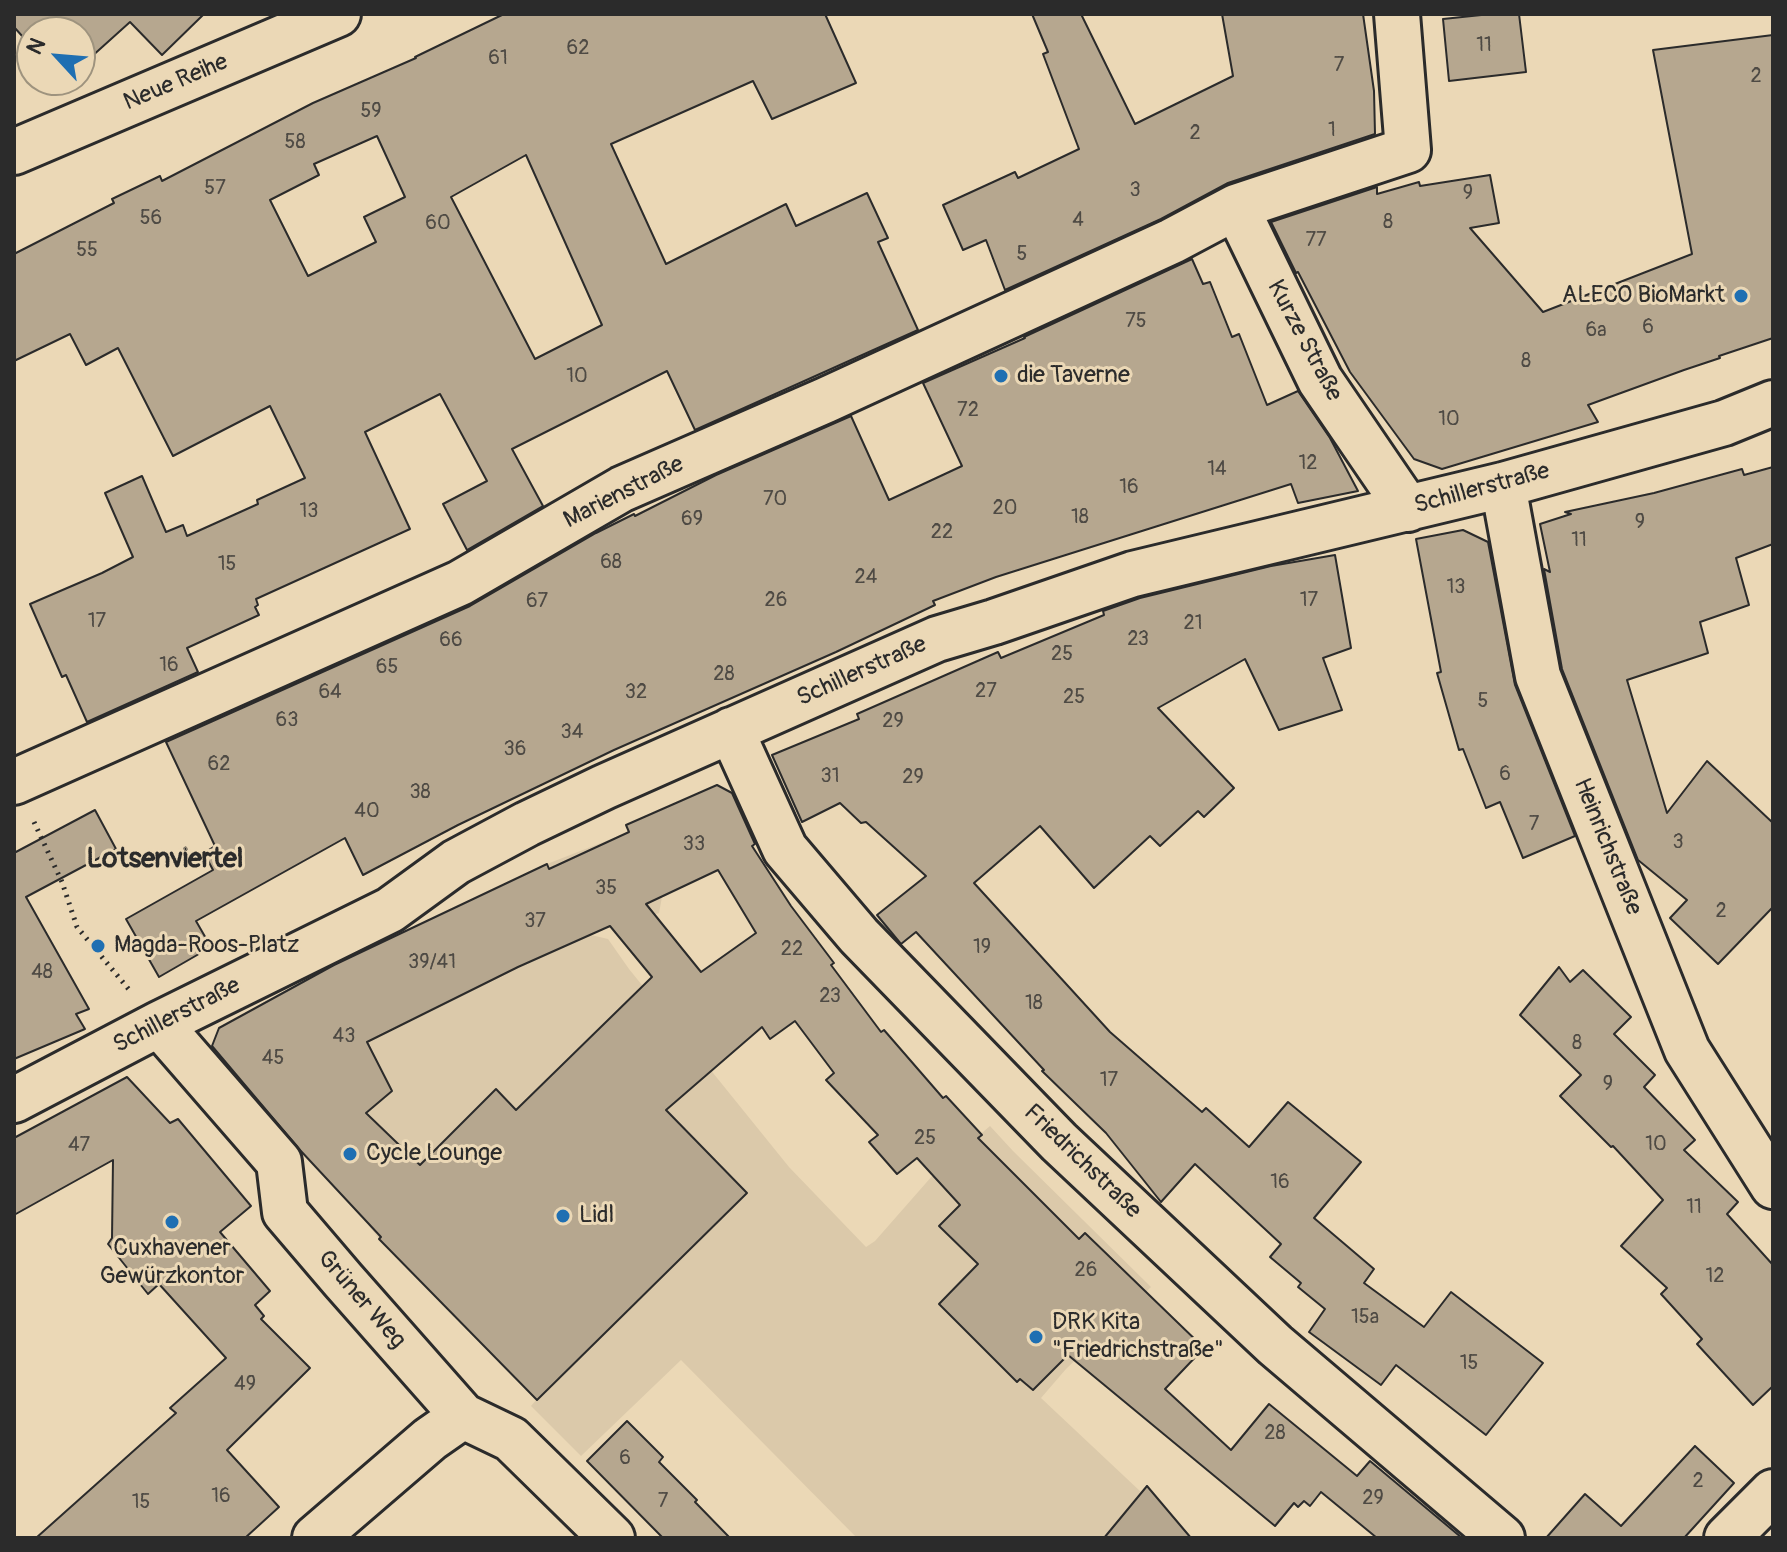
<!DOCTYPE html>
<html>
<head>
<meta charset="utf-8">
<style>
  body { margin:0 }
  #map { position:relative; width:1787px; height:1552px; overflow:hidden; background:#ebd8b6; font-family:Pangolin,sans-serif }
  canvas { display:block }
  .frame { position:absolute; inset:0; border:16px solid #2b2b2b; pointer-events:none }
  .north { position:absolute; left:16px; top:16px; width:80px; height:80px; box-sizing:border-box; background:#ebd8b6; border:2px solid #9e937e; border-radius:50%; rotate:296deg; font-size:22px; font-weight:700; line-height:32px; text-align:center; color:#2b2b2b }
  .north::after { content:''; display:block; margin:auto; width:28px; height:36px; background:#1f6fb2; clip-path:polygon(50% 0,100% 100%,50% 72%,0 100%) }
</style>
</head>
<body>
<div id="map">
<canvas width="1787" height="1552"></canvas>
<div class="frame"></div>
<div class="north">N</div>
</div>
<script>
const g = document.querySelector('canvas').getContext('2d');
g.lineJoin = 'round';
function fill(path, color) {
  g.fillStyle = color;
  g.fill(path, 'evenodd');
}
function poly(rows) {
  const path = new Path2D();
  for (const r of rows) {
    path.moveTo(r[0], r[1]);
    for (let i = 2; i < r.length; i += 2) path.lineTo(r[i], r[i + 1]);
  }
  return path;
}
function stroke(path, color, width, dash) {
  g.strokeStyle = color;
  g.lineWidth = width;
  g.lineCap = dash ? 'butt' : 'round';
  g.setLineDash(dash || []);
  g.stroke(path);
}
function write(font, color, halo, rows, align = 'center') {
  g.font = font + ' Pangolin,sans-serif';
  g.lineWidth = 6;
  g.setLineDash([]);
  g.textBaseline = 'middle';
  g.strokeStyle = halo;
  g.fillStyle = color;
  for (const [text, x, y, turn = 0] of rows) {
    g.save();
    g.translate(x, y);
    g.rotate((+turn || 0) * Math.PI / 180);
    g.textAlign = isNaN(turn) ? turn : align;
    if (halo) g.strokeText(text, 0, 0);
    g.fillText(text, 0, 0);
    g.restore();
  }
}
const built = poly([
  [728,791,759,857,717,872,712,863,687,874,692,882,662,897,659,913,643,919,635,915,591,935,608,939,629,969,789,1167,866,1247,875,1241,933,1175,990,1126,1013,1151,1151,1287,1066,1369,1041,1398,1141,1492,1104,1538,857,1538,681,1360,581,1456,531,1406,537,1399,379,1239,360,1214,280,1128,211,1047,219,1028,346,960,547,864,629,832]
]);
const building = poly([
  [14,14,204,14,162,55,130,22,80,67,80,32,32,32,32,47,14,27,14,14],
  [504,14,825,14,856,83,772,119,753,81,611,144,666,264,786,204,796,226,867,193,888,238,878,242,918,330,695,430,667,371,512,449,543,506,467,550,443,504,487,481,440,394,365,432,410,529,256,599,258,605,255,607,259,615,187,648,198,672,87,722,66,675,62,677,30,604,102,573,133,557,105,493,142,476,166,532,183,525,187,536,258,504,257,500,305,478,270,406,173,456,118,348,86,365,70,334,14,361,14,254,114,203,112,199,160,176,162,181,313,103,416,58,415,57,504,14],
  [377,136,405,197,364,217,376,242,308,276,270,200,319,175,314,164,377,136],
  [526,155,602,325,535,359,451,197,526,155],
  [1032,14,1081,14,1135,124,1233,76,1222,14,1363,14,1374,91,1375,134,1228,183,1161,219,1005,290,986,240,963,250,943,205,1015,172,1018,178,1079,149,1043,54,1048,52,1032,14],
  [1491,14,1519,14,1526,72,1449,81,1443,19,1491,14],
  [1773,35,1773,338,1719,356,1720,358,1684,370,1588,405,1598,422,1442,469,1414,459,1350,372,1298,272,1296,273,1271,222,1377,187,1377,194,1419,182,1420,186,1490,175,1499,223,1470,228,1543,312,1692,254,1653,50,1773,35],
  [1192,259,1203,284,1210,282,1232,337,1239,334,1267,405,1298,391,1330,438,1358,491,1298,503,1291,484,996,577,933,601,935,605,836,652,614,750,458,825,363,875,345,838,196,921,211,947,159,977,126,919,213,870,204,853,215,846,166,742,470,606,596,533,634,514,635,516,716,475,851,416,889,500,962,466,923,383,1025,338,1024,337,1192,259],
  [1773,467,1773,544,1736,558,1749,605,1700,622,1708,653,1627,680,1667,813,1707,761,1773,823,1773,907,1718,964,1670,918,1687,900,1638,860,1562,669,1544,569,1550,572,1540,524,1571,514,1565,512,1654,493,1742,469,1744,475,1773,467],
  [1463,530,1488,542,1515,685,1575,836,1523,858,1500,802,1486,808,1463,749,1459,750,1437,673,1441,672,1416,539,1463,530],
  [1335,555,1351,648,1323,658,1342,710,1279,730,1245,659,1158,708,1234,788,1204,817,1198,811,1160,846,1150,836,1094,888,1040,826,974,883,1110,1032,1202,1112,1206,1108,1249,1147,1288,1102,1361,1162,1314,1218,1374,1269,1364,1283,1424,1327,1451,1292,1543,1363,1486,1435,1396,1365,1381,1385,1309,1332,1325,1309,1298,1287,1301,1283,1270,1257,1281,1244,1195,1164,1161,1202,1106,1133,1042,1071,1044,1070,916,932,901,944,877,915,926,876,866,822,861,823,840,803,802,822,772,755,859,719,857,714,998,652,1001,658,1104,615,1103,611,1140,598,1271,566,1335,555],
  [717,785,732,793,755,844,752,846,791,906,834,963,831,965,881,1032,884,1030,943,1098,946,1096,982,1135,978,1138,1079,1239,1085,1233,1204,1348,1165,1389,1231,1450,1269,1404,1357,1476,1370,1461,1462,1538,1377,1538,1321,1492,1310,1506,1304,1501,1298,1507,1294,1503,1275,1526,1068,1355,1033,1390,1020,1379,1017,1382,939,1304,978,1264,939,1226,960,1205,917,1158,897,1174,869,1142,878,1135,826,1080,834,1073,795,1021,770,1039,762,1027,666,1110,747,1193,537,1400,379,1239,381,1237,299,1149,212,1046,219,1028,334,965,547,864,549,869,629,832,626,825,717,785],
  [718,870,756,933,701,972,646,904,718,870],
  [610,926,652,977,516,1110,496,1089,420,1165,366,1113,392,1091,367,1042,518,967,610,926],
  [95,810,116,849,26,897,89,1009,76,1014,85,1029,14,1059,14,853,95,810],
  [1559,967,1570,982,1583,970,1631,1017,1614,1034,1655,1075,1644,1087,1695,1140,1684,1150,1738,1202,1727,1214,1773,1265,1773,1386,1753,1405,1697,1344,1702,1339,1661,1294,1667,1288,1621,1246,1663,1200,1613,1146,1611,1147,1560,1096,1581,1075,1520,1015,1559,967],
  [127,1077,170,1123,178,1119,251,1206,220,1232,270,1291,255,1305,264,1316,261,1319,310,1368,227,1450,279,1507,245,1538,36,1538,176,1413,170,1408,226,1358,159,1284,148,1294,108,1244,112,1238,113,1160,14,1215,14,1138,127,1077],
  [627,1421,663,1457,659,1462,697,1500,695,1502,730,1538,663,1538,587,1461,627,1421],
  [1695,1446,1734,1483,1684,1538,1546,1538,1585,1494,1621,1526,1695,1446],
  [1147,1486,1191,1538,1104,1538,1147,1486]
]);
const path = poly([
  [34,822,62,882,77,927,131,992]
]);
const minor = poly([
  [14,152,338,14],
  [1236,207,1320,380,1408,509],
  [1503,485,1538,676,1687,1050,1773,1186],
  [731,730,785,849,859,936,1059,1142,1275,1345,1502,1538],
  [14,782,460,583,622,489,826,400,1172,241,1236,207,1408,150,1397,14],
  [159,1024,279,1162,285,1212,343,1280,463,1416,511,1439,612,1538],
  [14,1100,159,1024,390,910,456,862,527,824,604,787,937,639,994,622,1133,574,1503,485,1724,423,1773,403],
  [315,1538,430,1439,463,1416],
  [1727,1538,1773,1492]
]);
const markers = [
  [1741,296,8,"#1f6fb2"],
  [1001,376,8,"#1f6fb2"],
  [98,946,8,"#1f6fb2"],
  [350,1154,8,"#1f6fb2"],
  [563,1216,8,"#1f6fb2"],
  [172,1222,8,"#1f6fb2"],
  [1036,1337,8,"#1f6fb2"]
];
const numberNames = [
  ["11",1484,46],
  ["62",578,49],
  ["61",498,59],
  ["7",1339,66],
  ["2",1756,77],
  ["59",371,112],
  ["1",1332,131],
  ["2",1195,134],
  ["58",295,143],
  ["57",215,189],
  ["3",1135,191],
  ["9",1468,194],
  ["56",151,219],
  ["4",1078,221],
  ["8",1388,223],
  ["60",438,224],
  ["77",1316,241],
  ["55",87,251],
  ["5",1022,255],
  ["75",1136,322],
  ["6",1648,328],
  ["6a",1596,331],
  ["8",1526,362],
  ["10",577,377],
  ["72",968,411],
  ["10",1449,420],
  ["12",1308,464],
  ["14",1217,470],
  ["16",1129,488],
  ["70",775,500],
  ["20",1005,509],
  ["13",309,512],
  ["18",1080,518],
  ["69",692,520],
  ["9",1640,523],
  ["22",942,533],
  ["11",1579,541],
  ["68",611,563],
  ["15",227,565],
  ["24",866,578],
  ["13",1456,588],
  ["26",776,601],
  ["17",1309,601],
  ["67",537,602],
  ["17",97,622],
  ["21",1193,624],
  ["23",1138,640],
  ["66",451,641],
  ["25",1062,655],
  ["16",169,666],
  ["65",387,668],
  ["28",724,675],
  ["27",986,692],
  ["64",330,693],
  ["32",636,693],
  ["25",1074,698],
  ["5",1483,702],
  ["63",287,721],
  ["29",893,722],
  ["34",572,733],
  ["36",515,750],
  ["62",219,765],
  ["6",1505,775],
  ["31",830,777],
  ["29",913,778],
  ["38",420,793],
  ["40",367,812],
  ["7",1534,825],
  ["3",1678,843],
  ["33",694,845],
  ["35",606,889],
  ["2",1721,912],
  ["37",535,922],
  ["19",982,948],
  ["22",792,950],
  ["39/41",432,963],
  ["48",42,973],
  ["23",830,997],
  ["18",1034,1004],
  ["43",344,1037],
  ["8",1577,1044],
  ["45",273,1059],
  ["17",1109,1081],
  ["9",1608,1085],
  ["25",925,1139],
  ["10",1656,1145],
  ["47",79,1146],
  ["16",1280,1183],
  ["11",1694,1208],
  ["26",1086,1271],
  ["12",1715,1277],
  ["15a",1365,1318],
  ["15",1469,1364],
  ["49",245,1385],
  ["28",1275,1434],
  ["6",625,1459],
  ["2",1698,1482],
  ["16",221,1497],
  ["29",1373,1499],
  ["7",663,1502],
  ["15",141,1503]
];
const streetNames = [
  ["Neue Reihe",176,83,-23],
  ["Kurze Straße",1304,341,62],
  ["Schillerstraße",1482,489,-15],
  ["Marienstraße",624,493,-27],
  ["Schillerstraße",862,672,-24],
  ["Heinrichstraße",1607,847,68],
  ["Schillerstraße",177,1016,-27],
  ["Friedrichstraße",1082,1162,44],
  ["Grüner Weg",361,1300,49]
];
const poiNames = [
  ["ALECO BioMarkt",1725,296,"right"],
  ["die Taverne",1017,376],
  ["Magda-Roos-Platz",114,946],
  ["Cycle Lounge",366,1154],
  ["Lidl",579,1216],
  ["Cuxhavener",172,1249,"center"],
  ["Gewürzkontor",172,1277,"center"],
  ["DRK Kita",1052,1323],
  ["\"Friedrichstraße\"",1052,1351]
];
const quarterNames = [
  ["Lotsenviertel",165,860]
];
fill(built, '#dbc9aa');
fill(building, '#b6a78f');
stroke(building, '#2b2b2b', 2);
stroke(minor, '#2b2b2b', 50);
stroke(path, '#2b2b2b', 5, [2, 6]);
stroke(minor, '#ebd8b6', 44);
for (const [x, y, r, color] of markers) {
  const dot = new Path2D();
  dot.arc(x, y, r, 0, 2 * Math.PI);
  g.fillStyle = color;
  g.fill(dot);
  stroke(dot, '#ebd8b6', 3);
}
write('20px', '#4e4a44', null, numberNames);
write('24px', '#2b2b2b', '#ebd8b6', streetNames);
write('24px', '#2b2b2b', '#ebd8b6', poiNames, 'left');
write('bold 28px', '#2b2b2b', '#ebd8b6', quarterNames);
</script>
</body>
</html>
